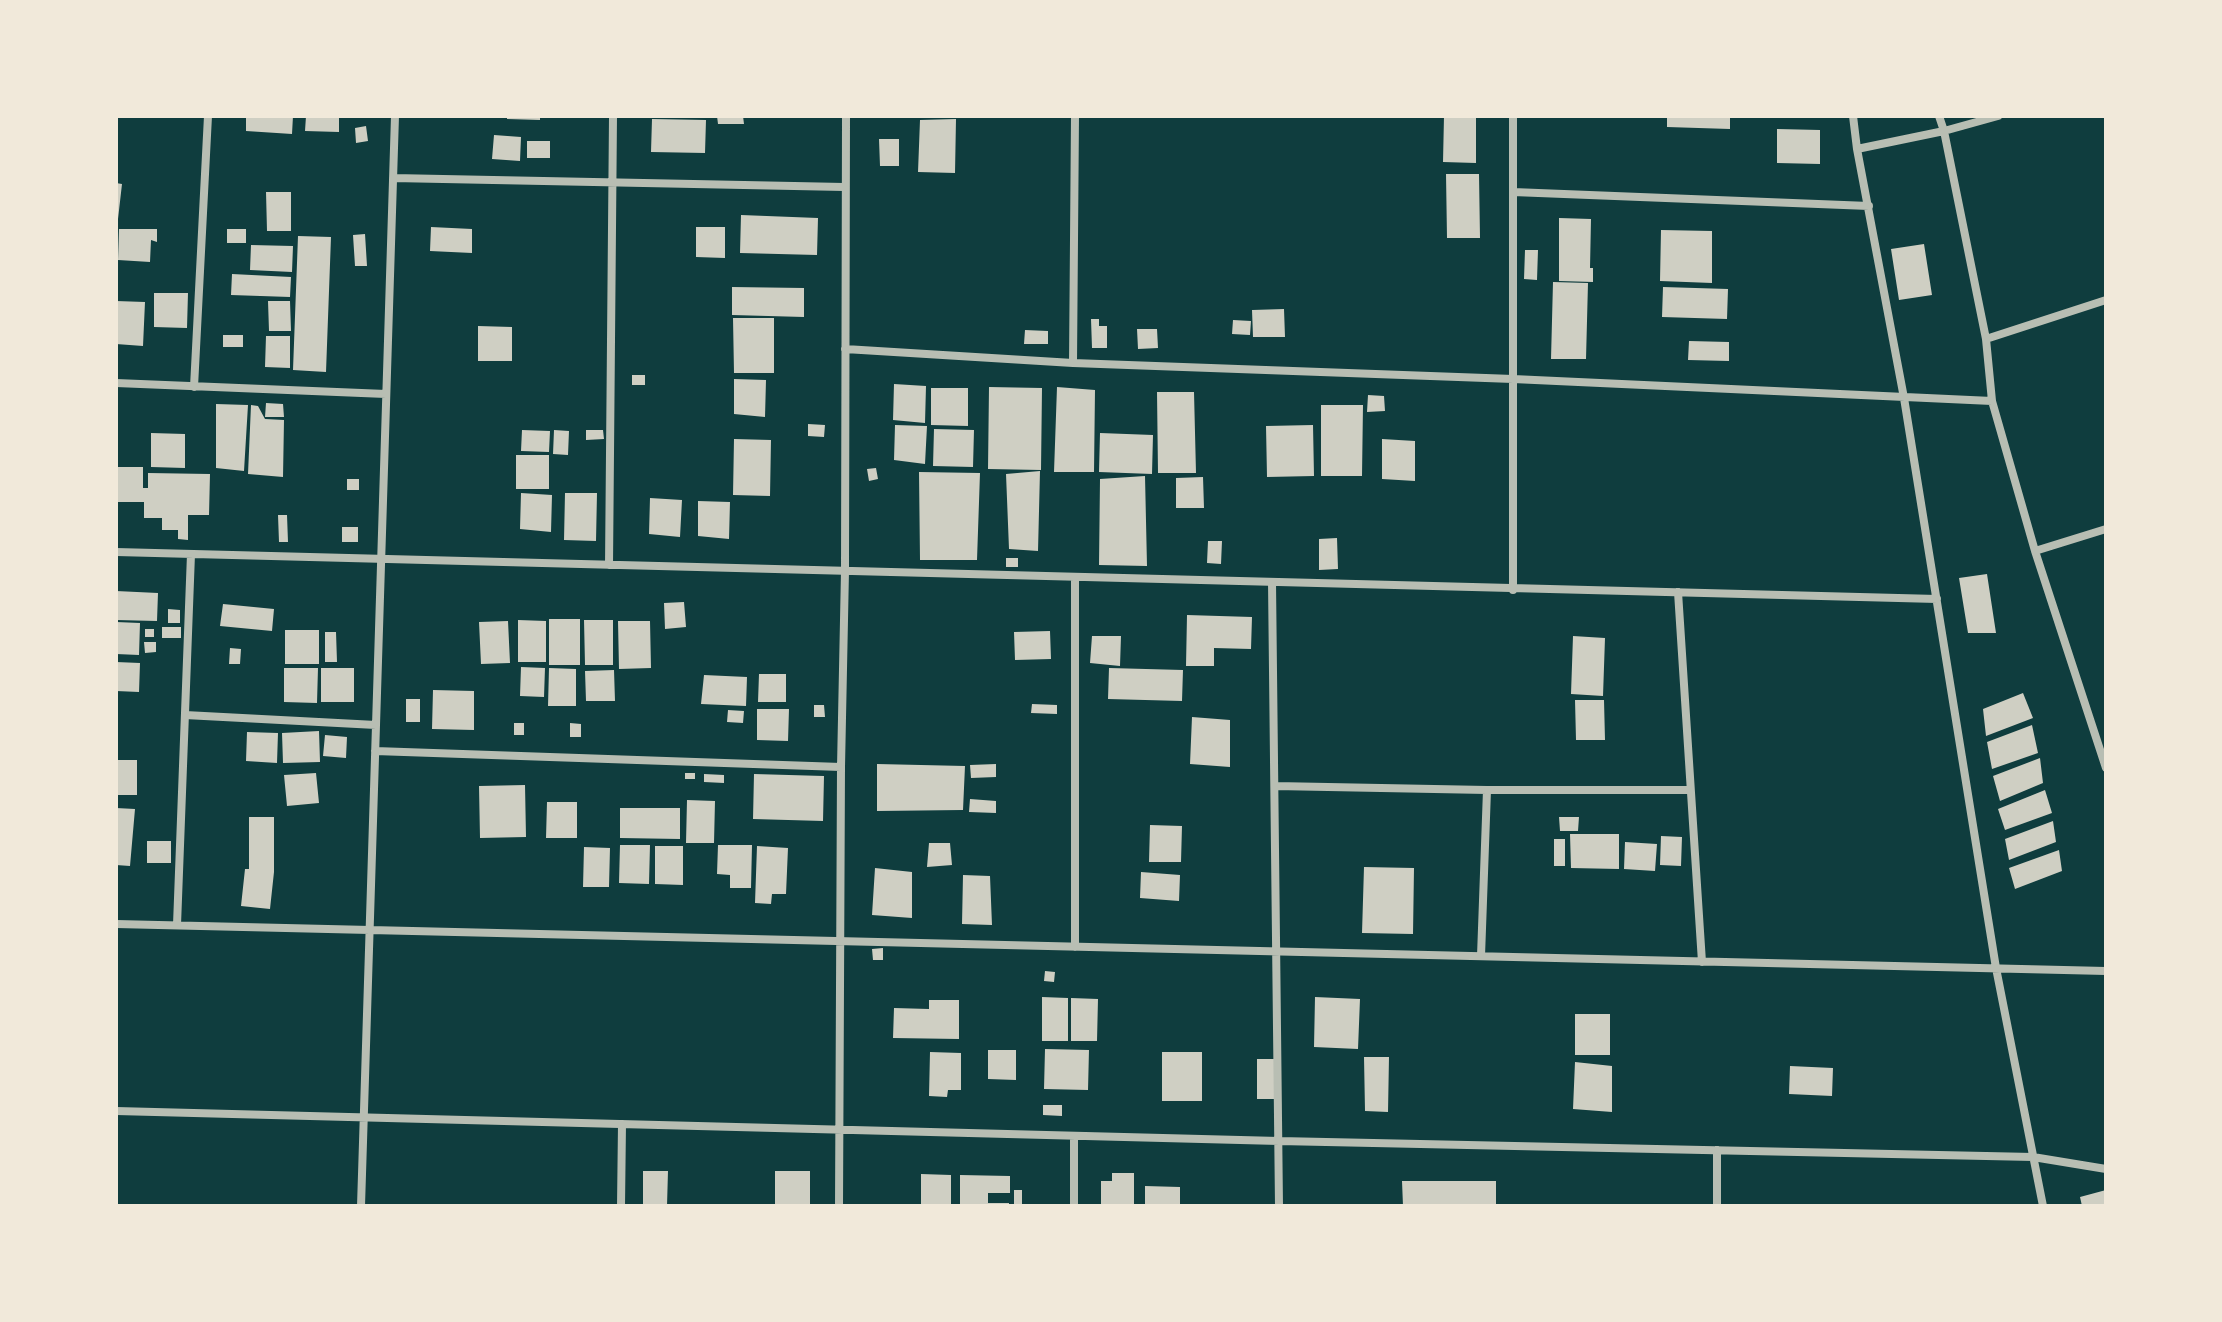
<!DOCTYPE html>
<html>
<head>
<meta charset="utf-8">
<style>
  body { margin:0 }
  #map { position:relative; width:2222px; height:1322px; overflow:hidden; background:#0f3d3e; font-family:"Golos Text",sans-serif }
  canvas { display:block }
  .frame { position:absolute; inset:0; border:118px solid #f1e9da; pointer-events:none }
</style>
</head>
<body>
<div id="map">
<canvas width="2222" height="1322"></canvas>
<div class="frame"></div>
</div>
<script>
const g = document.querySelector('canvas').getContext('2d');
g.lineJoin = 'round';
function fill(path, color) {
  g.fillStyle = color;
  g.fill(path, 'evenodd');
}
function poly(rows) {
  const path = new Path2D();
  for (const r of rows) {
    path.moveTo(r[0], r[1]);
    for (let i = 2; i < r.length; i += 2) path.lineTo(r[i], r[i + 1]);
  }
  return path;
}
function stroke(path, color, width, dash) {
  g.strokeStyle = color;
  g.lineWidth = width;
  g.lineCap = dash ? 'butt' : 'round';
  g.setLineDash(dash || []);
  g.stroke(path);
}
const building = poly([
  [246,116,293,116,292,134,246,131],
  [306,116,339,116,339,132,305,131],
  [507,116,540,116,540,120,507,119],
  [717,116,743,116,744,124,718,124],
  [1444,116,1476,116,1476,163,1443,162],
  [1667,116,1730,116,1730,129,1667,127],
  [652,119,706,120,705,153,651,152],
  [956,119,955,173,918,172,920,120],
  [366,126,368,141,356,143,355,128],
  [1777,129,1820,130,1820,164,1777,163],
  [494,135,521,137,520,161,492,159],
  [879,139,899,139,899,166,880,166],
  [527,141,550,141,550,158,527,158],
  [1446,174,1479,174,1480,238,1447,238],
  [116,183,122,184,118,219,116,219],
  [266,192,291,192,291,231,267,231],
  [741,215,818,218,817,255,740,253],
  [1559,218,1591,219,1590,268,1593,268,1593,282,1559,281],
  [431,227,472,229,472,253,430,251],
  [696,227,725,227,725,258,696,257],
  [119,229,157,229,157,242,151,240,150,262,118,260],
  [227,229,246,229,246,243,227,243],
  [1661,230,1712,231,1712,283,1660,281],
  [365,234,367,266,355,266,353,235],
  [298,236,331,237,326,372,293,370],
  [1924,244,1932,295,1899,300,1891,249],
  [251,245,293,246,292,272,250,270],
  [1525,250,1538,250,1537,280,1524,279],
  [232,274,291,277,290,297,231,295],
  [1553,282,1588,283,1586,359,1551,359],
  [732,287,804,288,804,317,732,315],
  [1663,287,1728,289,1727,319,1662,317],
  [154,293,188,293,187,328,154,327],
  [116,301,145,302,143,346,116,344],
  [268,301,290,301,291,331,269,331],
  [1284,309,1285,337,1253,337,1252,310],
  [733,318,774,318,774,373,734,373],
  [1091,319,1099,319,1099,326,1107,326,1107,348,1092,348],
  [1233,320,1251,321,1250,335,1232,334],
  [478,326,512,327,512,361,478,361],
  [1137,329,1157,329,1158,348,1138,349],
  [1025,330,1048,331,1048,344,1024,344],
  [223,335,243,335,243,347,223,347],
  [266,336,290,336,290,368,265,367],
  [1689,341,1729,342,1729,361,1688,360],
  [632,375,645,375,645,385,632,385],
  [734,379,766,380,765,417,734,414],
  [894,384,926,386,925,423,893,420],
  [989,387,1042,388,1041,470,988,469],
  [1057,387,1095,390,1094,472,1054,472],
  [931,388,968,388,968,426,931,425],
  [1157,392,1194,392,1196,473,1158,473],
  [1368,395,1384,396,1385,411,1367,412],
  [266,403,283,404,284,417,265,417],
  [216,404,248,405,244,471,216,468],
  [251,405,258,406,265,419,284,420,283,477,248,474],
  [1321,405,1363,405,1362,476,1321,476],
  [808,424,825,425,824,437,808,436],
  [895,425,927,426,925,464,894,460],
  [1313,425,1314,476,1267,477,1266,426],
  [934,429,974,430,973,467,933,466],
  [522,430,550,431,549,452,521,451],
  [554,430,569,431,568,455,553,454],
  [586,430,603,430,604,439,586,440],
  [151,433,185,434,185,468,151,467],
  [1100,433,1153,435,1152,474,1099,472],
  [734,439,771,440,770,496,733,495],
  [1382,439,1415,441,1415,481,1382,479],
  [516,455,549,455,549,489,516,489],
  [116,467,143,467,143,488,148,488,148,473,210,474,209,515,188,515,188,540,178,539,178,530,162,530,162,518,144,518,144,502,116,502],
  [876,468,878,479,869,481,867,469],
  [1040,471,1038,551,1009,549,1006,474],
  [919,472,980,473,977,560,920,560],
  [1145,476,1147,566,1099,565,1100,479],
  [1203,477,1204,508,1176,508,1176,478],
  [347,479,359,479,359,490,347,490],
  [521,493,552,495,551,532,520,529],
  [565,493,597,493,596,541,564,540],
  [650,498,682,500,680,537,649,534],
  [698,501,730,502,729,539,698,536],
  [278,515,287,515,288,542,279,542],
  [342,527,358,527,358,542,342,542],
  [1337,538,1338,569,1319,570,1319,539],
  [1208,541,1222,541,1221,564,1207,563],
  [1006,558,1018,558,1018,567,1006,567],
  [1987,574,1996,633,1968,633,1959,578],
  [116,591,158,593,157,621,116,620],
  [684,602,686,627,665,629,664,603],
  [223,604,274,609,272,631,220,626],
  [168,609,180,610,180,623,168,623],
  [1187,615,1252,617,1251,649,1214,648,1214,666,1186,666],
  [549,619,580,619,580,665,549,665],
  [518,620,546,621,546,662,518,662],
  [584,620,613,620,613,665,585,665],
  [508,621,510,663,481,664,479,622],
  [618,621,650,621,651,668,619,669],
  [116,622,140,623,139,655,116,654],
  [162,627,181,627,181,638,162,638],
  [145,629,154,629,154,637,145,637],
  [285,630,319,630,319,664,285,664],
  [1050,631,1051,659,1015,660,1014,632],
  [325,632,336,632,337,662,325,662],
  [1092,636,1121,636,1120,666,1090,663],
  [1573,636,1605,638,1603,696,1571,694],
  [144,642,156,642,156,652,145,653],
  [230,648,241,649,240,664,229,664],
  [116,662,140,663,139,692,116,691],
  [521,667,545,668,544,697,520,696],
  [284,668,318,668,317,703,284,702],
  [321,668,354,668,354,702,321,702],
  [549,668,576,669,576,706,548,706],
  [1109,668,1183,670,1182,701,1108,699],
  [614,670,615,701,586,701,585,671],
  [759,674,786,674,786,702,758,702],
  [704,675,747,677,746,706,701,704],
  [433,690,474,691,474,730,432,729],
  [2023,693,2033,718,1986,736,1983,709],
  [406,699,420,699,420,722,406,722],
  [1575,700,1604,700,1605,740,1576,740],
  [1032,704,1057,705,1057,714,1031,713],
  [814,705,824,705,825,717,814,717],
  [757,709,789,709,788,741,757,740],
  [728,710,744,711,743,723,727,722],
  [1192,717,1230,720,1230,767,1190,764],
  [514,723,524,723,524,735,514,735],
  [570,723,581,724,581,737,570,737],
  [2032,725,2038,753,1992,769,1987,742],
  [319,731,320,762,283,763,282,733],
  [247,732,278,733,277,763,246,761],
  [325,735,347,737,346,758,323,756],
  [2040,758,2043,783,2000,801,1993,776],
  [116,760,137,760,137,795,116,795],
  [877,764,965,766,963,810,877,811],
  [996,764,996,777,971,778,970,765],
  [316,773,319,803,287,806,284,775],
  [685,773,695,773,695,779,685,779],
  [704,774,724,775,724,783,704,782],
  [754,774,824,776,823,821,753,819],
  [525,785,526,837,480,838,479,786],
  [2045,790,2052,813,2005,830,1998,809],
  [970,799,996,801,996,813,969,812],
  [687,800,715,801,714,843,686,843],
  [547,802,577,802,577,838,546,838],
  [116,808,135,809,130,866,116,865],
  [620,808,680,808,680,839,620,838],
  [249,817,274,817,274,872,270,909,241,906,245,869,249,869],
  [1559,817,1579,817,1578,831,1560,831],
  [2053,821,2056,842,2009,860,2005,839],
  [1150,825,1182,826,1181,862,1149,862],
  [1570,834,1619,834,1619,869,1571,868],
  [1661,836,1682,837,1681,866,1660,865],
  [1554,839,1565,839,1565,866,1554,866],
  [147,841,171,841,171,863,147,863],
  [1625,842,1657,844,1655,871,1624,869],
  [929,843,950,843,952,865,927,867],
  [620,845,650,845,649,884,619,883],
  [718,845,752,845,751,888,730,888,730,875,717,874],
  [655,846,683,846,683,885,655,884],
  [757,846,788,848,786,894,772,894,771,904,755,903],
  [584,847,610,848,609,887,583,887],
  [2059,850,2062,871,2015,889,2009,868],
  [1364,867,1414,868,1413,934,1362,933],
  [875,868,912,872,912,918,872,915],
  [1141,872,1180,875,1179,901,1140,898],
  [963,875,990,876,992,925,962,924],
  [883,948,883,960,873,960,872,949],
  [1045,971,1055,972,1054,982,1044,981],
  [1042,997,1068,998,1068,1041,1042,1041],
  [1315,997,1360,999,1358,1049,1314,1047],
  [1071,998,1098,999,1097,1041,1071,1041],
  [929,1000,959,1000,959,1039,893,1038,894,1008,929,1009],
  [1575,1014,1610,1014,1610,1055,1575,1055],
  [1045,1049,1089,1050,1088,1090,1044,1089],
  [988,1050,1016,1050,1016,1080,988,1079],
  [930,1052,961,1053,961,1090,948,1090,947,1097,929,1096],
  [1162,1052,1202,1052,1202,1101,1162,1101],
  [1364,1057,1389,1057,1388,1112,1365,1111],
  [1257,1059,1275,1059,1274,1099,1257,1099],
  [1575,1062,1612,1066,1612,1112,1573,1109],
  [1790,1066,1833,1068,1832,1096,1789,1094],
  [1043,1105,1062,1105,1062,1116,1043,1115],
  [643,1171,668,1171,667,1206,643,1206],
  [775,1171,810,1171,810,1206,775,1206],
  [1112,1173,1134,1173,1134,1206,1101,1206,1101,1181,1112,1181],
  [921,1174,951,1175,951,1206,921,1206],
  [960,1175,1010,1176,1010,1193,988,1193,988,1203,1009,1203,1009,1206,960,1206],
  [1402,1181,1496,1181,1496,1206,1403,1206],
  [1145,1186,1180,1187,1180,1206,1145,1206],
  [1014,1190,1022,1190,1022,1206,1014,1206],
  [2106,1190,2106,1206,2082,1206,2080,1197]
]);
const minor = poly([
  [1853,116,1857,149,1904,398,1996,968,2043,1206],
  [1939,116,1944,131,1986,339,1992,401,2035,551,2106,768],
  [1857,149,1944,131,1998,116],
  [393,178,844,187],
  [1513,192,1869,206],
  [1986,339,2106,300],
  [845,349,1073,363,1513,379,1992,401],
  [1073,363,1075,116],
  [116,383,386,394],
  [194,387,208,116],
  [2035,551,2106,529],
  [116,552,1937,599],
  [609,565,613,116],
  [1272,582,1279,1206],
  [1513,590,1513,116],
  [1678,592,1702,962],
  [185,715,376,725],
  [375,751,841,767,845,571,846,116],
  [1275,786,1487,790,1690,790],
  [116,924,2106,971],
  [177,925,191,554],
  [1075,947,1075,577],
  [1481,956,1487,790],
  [116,1111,1279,1141,2033,1157,2106,1169],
  [1074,1136,1074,1206],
  [361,1206,395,116],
  [621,1206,622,1124],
  [839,1206,841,767],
  [1717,1206,1717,1150]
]);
fill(building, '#cfcfc3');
stroke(minor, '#b8beb3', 8);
</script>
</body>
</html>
